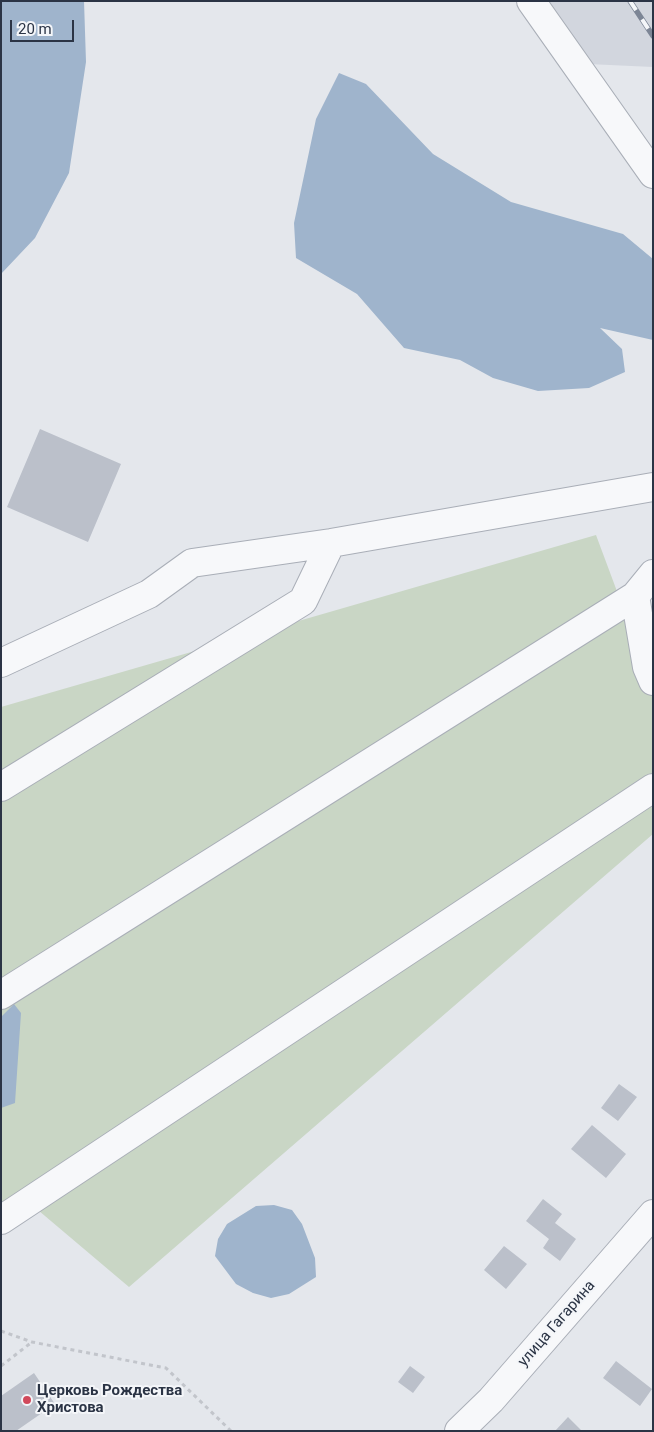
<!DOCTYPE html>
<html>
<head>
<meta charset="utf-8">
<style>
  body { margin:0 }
  #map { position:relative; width:654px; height:1432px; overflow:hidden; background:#e4e7ec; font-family:Roboto,sans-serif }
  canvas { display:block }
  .frame { position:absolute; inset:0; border:2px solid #2b3445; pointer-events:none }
  .scale { position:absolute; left:10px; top:20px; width:64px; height:22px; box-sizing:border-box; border:2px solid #2b3445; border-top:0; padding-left:6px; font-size:15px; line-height:18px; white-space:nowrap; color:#2b3445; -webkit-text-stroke:4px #f4f6f9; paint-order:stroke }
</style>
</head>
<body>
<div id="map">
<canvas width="654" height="1432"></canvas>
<div class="frame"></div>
<div class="scale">20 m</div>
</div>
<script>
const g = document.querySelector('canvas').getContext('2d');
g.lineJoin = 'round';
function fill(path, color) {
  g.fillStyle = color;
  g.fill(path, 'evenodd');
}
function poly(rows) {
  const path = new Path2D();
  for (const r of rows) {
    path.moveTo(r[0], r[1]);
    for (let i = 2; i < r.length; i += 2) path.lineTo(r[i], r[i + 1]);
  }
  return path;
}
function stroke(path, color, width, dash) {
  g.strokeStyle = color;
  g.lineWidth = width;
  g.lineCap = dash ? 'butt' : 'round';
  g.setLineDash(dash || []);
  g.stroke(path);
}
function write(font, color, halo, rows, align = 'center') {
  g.font = font + ' Roboto,sans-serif';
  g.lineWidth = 4;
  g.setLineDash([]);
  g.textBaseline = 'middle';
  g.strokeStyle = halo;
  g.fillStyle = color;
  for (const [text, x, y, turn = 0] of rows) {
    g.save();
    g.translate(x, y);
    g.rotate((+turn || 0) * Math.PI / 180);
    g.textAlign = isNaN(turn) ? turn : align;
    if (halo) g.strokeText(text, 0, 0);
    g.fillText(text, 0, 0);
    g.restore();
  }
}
const built = poly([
  [544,1,653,1,653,67,588,64]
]);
const green = poly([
  [596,535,653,688,653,834,129,1287,32,1205,1,1223,1,707]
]);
const water = poly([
  [1,1,84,1,86,62,69,173,35,238,1,274],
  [339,73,366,84,433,154,511,202,623,234,653,259,653,340,600,328,622,349,625,372,589,388,538,391,493,378,460,360,404,348,357,294,296,258,294,223,316,119],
  [14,1004,21,1013,15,1103,1,1108,1,1017],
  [274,1205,292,1210,302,1224,315,1258,316,1277,289,1294,271,1298,253,1293,236,1284,215,1256,218,1239,227,1224,256,1206]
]);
const building = poly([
  [40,429,121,464,88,542,7,507],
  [619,1084,637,1097,618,1121,601,1108],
  [592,1125,626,1154,606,1178,571,1149],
  [543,1199,562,1214,555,1223,576,1239,560,1261,543,1248,549,1239,526,1221],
  [504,1246,527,1264,506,1289,484,1270],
  [616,1361,652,1389,640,1406,603,1378],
  [410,1366,425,1377,413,1393,398,1382],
  [34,1373,55,1404,16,1431,1,1431,1,1396],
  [568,1417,582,1431,555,1431]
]);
const path = poly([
  [1,1331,32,1342,166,1368,231,1431],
  [1,1366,32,1342]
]);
const minor = poly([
  [531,1,653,174],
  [635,596,647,667,653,681],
  [1,663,149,594,192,563,331,543,653,487],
  [1,787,303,601,331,543],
  [1,995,635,596,653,574],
  [1,1220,653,788],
  [459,1431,491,1400,653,1214]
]);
const rail = poly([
  [630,1,653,36]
]);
const markers = [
  [27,1400,5,"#d1495b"]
];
const streetNames = [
  ["улица Гагарина",557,1324,-49]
];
const poiNames = [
  ["Церковь Рождества",37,1391],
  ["Христова",37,1408]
];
fill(built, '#d2d6de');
fill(green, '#c9d6c5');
fill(water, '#9fb4cc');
fill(building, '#bbc0ca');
stroke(minor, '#a9aeb7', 30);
stroke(path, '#c2c5cb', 3, [4, 4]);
stroke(minor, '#f7f8fa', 28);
stroke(rail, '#7d8696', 5.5);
stroke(rail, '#f4f6f9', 4, [11]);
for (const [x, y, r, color] of markers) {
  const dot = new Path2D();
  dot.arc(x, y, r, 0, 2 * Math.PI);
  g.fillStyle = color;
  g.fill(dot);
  stroke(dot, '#f4f6f9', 2);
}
write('15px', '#2b3445', '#f4f6f9', streetNames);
write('bold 15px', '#2b3445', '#f4f6f9', poiNames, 'left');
</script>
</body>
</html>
